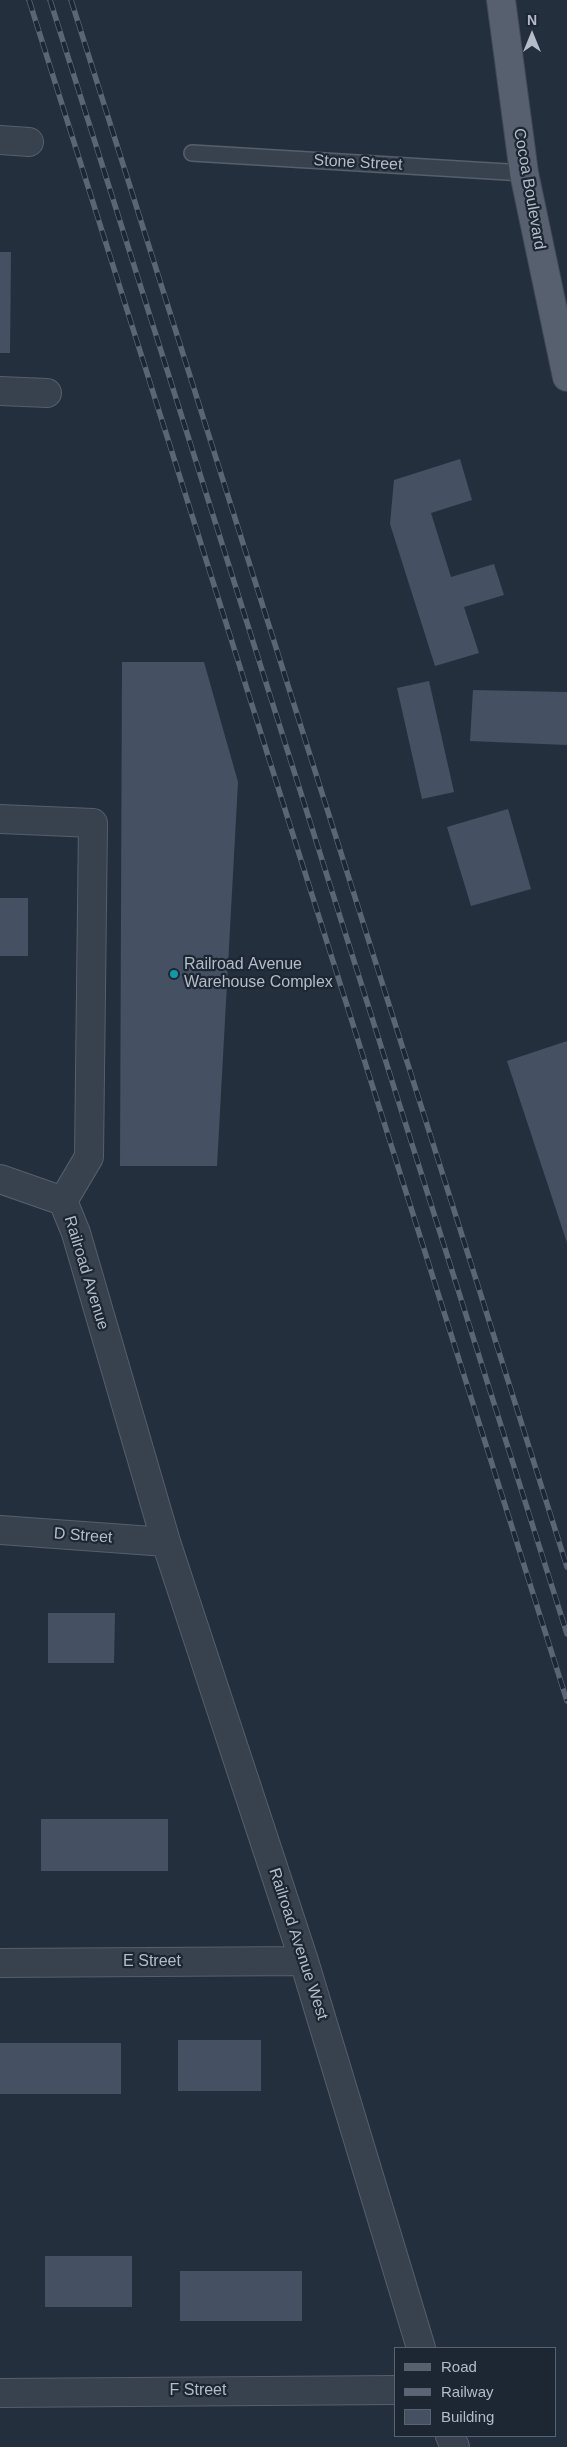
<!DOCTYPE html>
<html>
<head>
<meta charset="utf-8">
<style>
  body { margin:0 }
  #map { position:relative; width:567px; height:2447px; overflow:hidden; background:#242f3e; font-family:Arial,sans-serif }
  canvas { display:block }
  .legend { position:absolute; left:394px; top:2347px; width:162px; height:90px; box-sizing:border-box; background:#1d2633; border:1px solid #59626f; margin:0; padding:6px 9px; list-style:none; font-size:15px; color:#b4bcc9 }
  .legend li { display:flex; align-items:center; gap:10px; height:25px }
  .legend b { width:25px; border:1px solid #59626f }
  .north { position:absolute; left:507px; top:10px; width:50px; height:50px; -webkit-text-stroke:4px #1d2633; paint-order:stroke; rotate:0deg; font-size:14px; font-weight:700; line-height:20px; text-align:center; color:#b4bcc9 }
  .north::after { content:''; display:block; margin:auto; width:18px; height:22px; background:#b4bcc9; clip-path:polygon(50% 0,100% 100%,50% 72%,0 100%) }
</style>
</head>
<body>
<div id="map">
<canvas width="567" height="2447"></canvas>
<ul class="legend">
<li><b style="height:6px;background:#56606e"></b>Road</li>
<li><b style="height:6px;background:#5a6575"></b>Railway</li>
<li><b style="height:14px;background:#455162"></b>Building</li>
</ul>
<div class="north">N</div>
</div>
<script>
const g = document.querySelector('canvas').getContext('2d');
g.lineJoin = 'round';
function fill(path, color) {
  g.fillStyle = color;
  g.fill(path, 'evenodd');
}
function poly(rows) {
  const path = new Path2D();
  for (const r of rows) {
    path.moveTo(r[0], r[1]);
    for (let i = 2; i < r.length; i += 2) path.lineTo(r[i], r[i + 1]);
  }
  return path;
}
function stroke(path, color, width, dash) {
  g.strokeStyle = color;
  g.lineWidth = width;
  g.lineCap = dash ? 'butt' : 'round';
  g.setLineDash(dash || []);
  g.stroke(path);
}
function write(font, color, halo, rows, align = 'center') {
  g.font = font + ' Arial,sans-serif';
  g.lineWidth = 4.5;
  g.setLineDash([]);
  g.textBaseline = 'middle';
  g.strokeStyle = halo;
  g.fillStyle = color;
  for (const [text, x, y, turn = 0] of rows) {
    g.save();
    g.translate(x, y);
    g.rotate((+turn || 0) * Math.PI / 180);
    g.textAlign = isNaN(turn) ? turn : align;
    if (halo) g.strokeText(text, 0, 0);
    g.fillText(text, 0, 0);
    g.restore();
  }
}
const building = poly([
  [0,252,11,252,10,353,0,353],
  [460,459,472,500,431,513,451,577,494,564,504,595,464,607,479,653,435,666,390,524,394,480],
  [122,662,204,662,238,782,217,1166,120,1166],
  [429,681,454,792,422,799,397,688],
  [473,690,567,692,567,745,470,741],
  [508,809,531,889,471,906,447,827],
  [0,898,28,898,28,956,0,956],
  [567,1041,567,1243,507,1061],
  [48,1613,115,1613,114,1663,48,1663],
  [41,1819,168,1819,168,1871,41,1871],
  [178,2040,261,2040,261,2091,178,2091],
  [0,2043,121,2043,121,2094,0,2094],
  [45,2256,132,2256,132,2307,45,2307],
  [180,2271,302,2271,302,2321,180,2321]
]);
const lane = poly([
  [192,153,524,173]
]);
const street = poly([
  [0,140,29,142],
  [0,391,47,393],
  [0,819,93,823,89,1157,63,1201,76,1233,166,1542,304,1961,421,2348],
  [0,1179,63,1201],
  [0,1530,166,1542],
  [0,1963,304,1961],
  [0,2393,396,2390],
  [450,2436,455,2447]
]);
const primary = poly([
  [501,0,524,173,567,377]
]);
const rail = poly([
  [29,0,567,1701],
  [50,0,567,1634],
  [71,0,567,1567]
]);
const markers = [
  [174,974,5,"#0f9aa8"]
];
const streetNames = [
  ["Stone Street",358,163,3],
  ["Cocoa Boulevard",529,189,80],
  ["Railroad Avenue",86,1273,73],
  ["D Street",83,1536,4],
  ["Railroad Avenue West",298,1944,72],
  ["E Street",152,1962],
  ["F Street",198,2391]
];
const poiNames = [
  ["Railroad Avenue",184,965],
  ["Warehouse Complex",184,983]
];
fill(building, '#455162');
stroke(lane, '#565f6c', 18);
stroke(street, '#565f6c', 30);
stroke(primary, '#414a57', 30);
stroke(lane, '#38414e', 15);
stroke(street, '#38414e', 28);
stroke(primary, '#56606e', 28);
stroke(rail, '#5a6575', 5.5);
stroke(rail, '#1d2633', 4, [11]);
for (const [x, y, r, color] of markers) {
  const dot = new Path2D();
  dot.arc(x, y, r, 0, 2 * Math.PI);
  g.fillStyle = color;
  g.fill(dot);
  stroke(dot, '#1d2633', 2);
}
write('16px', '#b4bcc9', '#1d2633', streetNames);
write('16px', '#b4bcc9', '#1d2633', poiNames, 'left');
</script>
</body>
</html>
